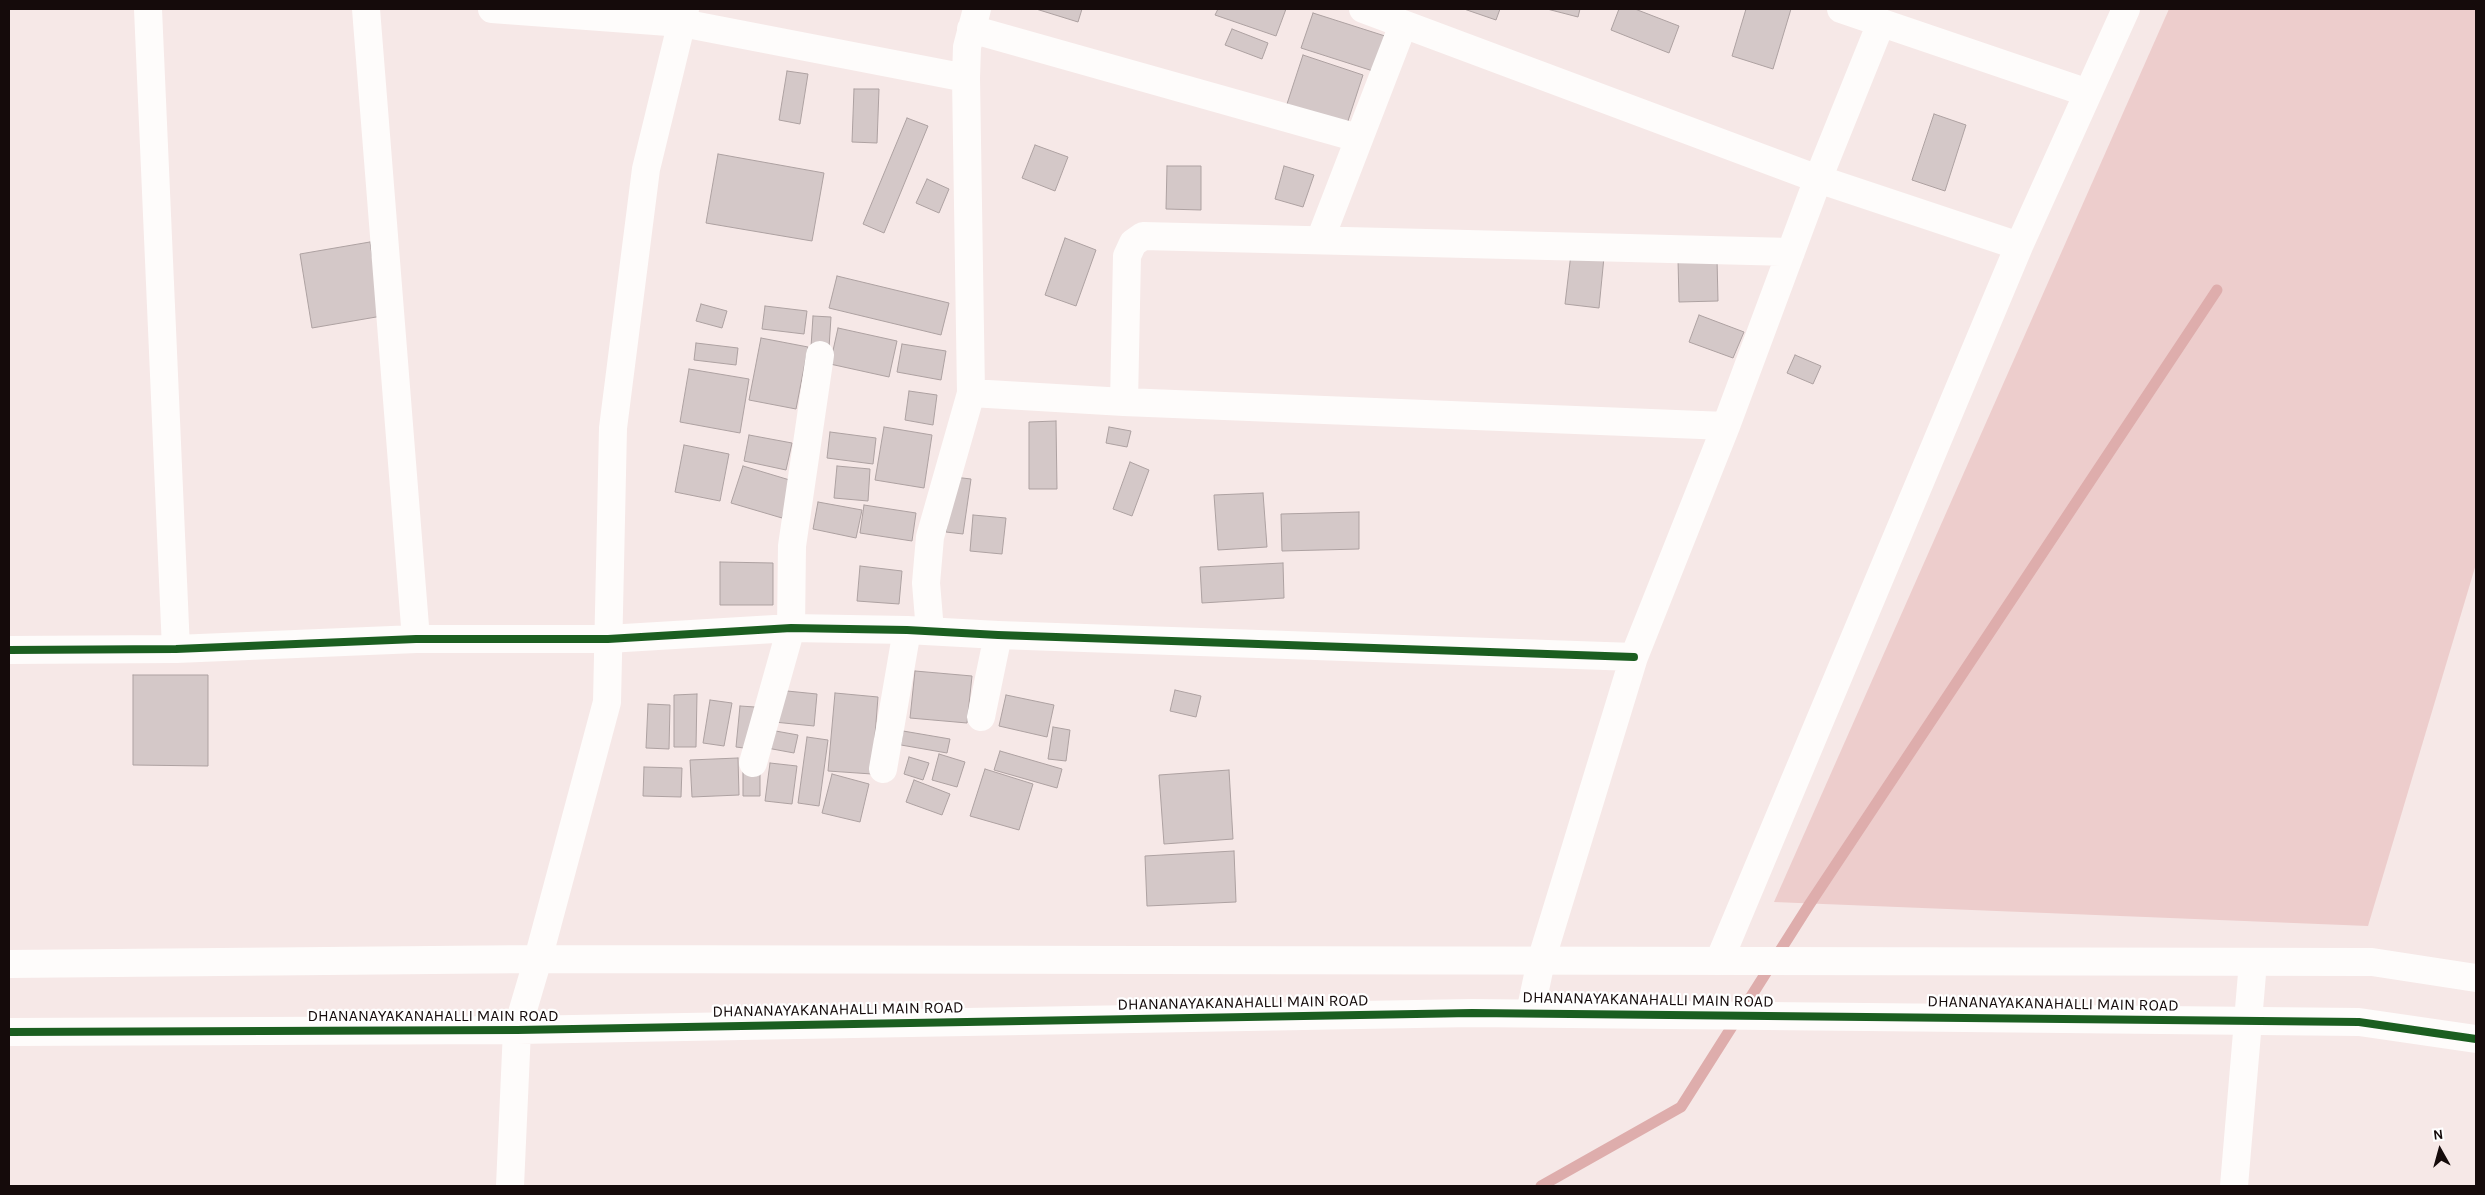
<!DOCTYPE html>
<html>
<head>
<meta charset="utf-8">
<style>
  body { margin:0 }
  #map { position:relative; width:2485px; height:1195px; overflow:hidden; background:#f6e8e7; font-family:Karla,sans-serif }
  canvas { display:block }
  .frame { position:absolute; inset:0; border:10px solid #150b0b; pointer-events:none }
  .north { position:absolute; left:2415px; top:1125px; width:50px; height:50px; -webkit-text-stroke:4px #fff; paint-order:stroke; rotate:353deg; font-size:14px; font-weight:700; line-height:20px; text-align:center; color:#150b0b }
  .north::after { content:''; display:block; margin:auto; width:18px; height:22px; background:#150b0b; clip-path:polygon(50% 0,100% 100%,50% 72%,0 100%) }
</style>
</head>
<body>
<div id="map">
<canvas width="2485" height="1195"></canvas>
<div class="frame"></div>
<div class="north">N</div>
</div>
<script>
const g = document.querySelector('canvas').getContext('2d');
g.lineJoin = 'round';
function fill(path, color) {
  g.fillStyle = color;
  g.fill(path, 'evenodd');
}
function poly(rows) {
  const path = new Path2D();
  for (const r of rows) {
    path.moveTo(r[0], r[1]);
    for (let i = 2; i < r.length; i += 2) path.lineTo(r[i], r[i + 1]);
  }
  return path;
}
function stroke(path, color, width, dash) {
  g.strokeStyle = color;
  g.lineWidth = width;
  g.lineCap = dash ? 'butt' : 'round';
  g.setLineDash(dash || []);
  g.stroke(path);
}
function write(font, color, halo, rows, align = 'center') {
  g.font = font + ' Karla,sans-serif';
  g.lineWidth = 4.5;
  g.setLineDash([]);
  g.textBaseline = 'middle';
  g.strokeStyle = halo;
  g.fillStyle = color;
  for (const [text, x, y, turn = 0] of rows) {
    g.save();
    g.translate(x, y);
    g.rotate((+turn || 0) * Math.PI / 180);
    g.textAlign = isNaN(turn) ? turn : align;
    if (halo) g.strokeText(text, 0, 0);
    g.fillText(text, 0, 0);
    g.restore();
  }
}
const green = poly([
  [2169,9,2476,9,2476,564,2368,926,1774,902]
]);
const stream = poly([
  [1541,1186,1681,1107,1809,905,2217,290]
]);
const building = poly([
  [1036,9,1082,9,1078,22,1036,9],
  [1218,9,1286,9,1276,36,1215,15,1218,9],
  [1464,9,1500,9,1496,20,1464,9],
  [1547,9,1580,9,1578,17,1547,9],
  [1619,9,1635,9,1679,26,1669,53,1611,30,1619,9],
  [1746,9,1791,9,1773,69,1732,56,1746,9],
  [1313,13,1385,36,1373,71,1301,48,1313,13],
  [1232,29,1268,43,1262,59,1225,45,1232,29],
  [1303,55,1363,75,1346,127,1286,107,1303,55],
  [787,71,808,74,800,124,779,120,787,71],
  [854,89,879,89,877,143,852,142,854,89],
  [1934,114,1966,125,1945,191,1912,180,1934,114],
  [907,118,928,126,884,233,863,224,907,118],
  [1035,145,1068,157,1055,191,1022,178,1035,145],
  [718,154,824,173,812,241,706,223,718,154],
  [1167,166,1201,166,1201,210,1166,209,1167,166],
  [1284,166,1314,175,1303,207,1275,199,1284,166],
  [927,179,949,189,939,213,916,203,927,179],
  [1065,238,1096,250,1076,306,1045,295,1065,238],
  [370,242,382,316,312,328,300,254,370,242],
  [1571,254,1604,257,1599,308,1565,304,1571,254],
  [1717,258,1718,301,1679,302,1678,259,1717,258],
  [837,276,949,303,941,335,829,308,837,276],
  [701,304,727,311,722,328,696,321,701,304],
  [765,306,807,311,804,334,762,329,765,306],
  [1699,315,1744,332,1733,358,1689,342,1699,315],
  [813,316,831,317,829,348,811,347,813,316],
  [838,328,897,341,889,377,830,364,838,328],
  [761,338,808,347,796,409,749,400,761,338],
  [696,343,738,348,736,365,694,360,696,343],
  [902,344,946,351,941,380,897,372,902,344],
  [1795,355,1821,366,1813,384,1787,373,1795,355],
  [689,369,749,379,740,433,680,422,689,369],
  [909,391,937,395,933,425,905,420,909,391],
  [1056,421,1057,489,1029,489,1029,422,1056,421],
  [884,427,932,435,924,488,875,480,884,427],
  [1109,427,1131,431,1127,447,1106,443,1109,427],
  [830,432,876,438,873,464,827,458,830,432],
  [749,435,792,443,786,470,744,461,749,435],
  [684,445,729,454,720,501,675,492,684,445],
  [1130,462,1149,470,1132,516,1113,509,1130,462],
  [743,466,793,481,782,518,731,503,743,466],
  [837,466,870,469,868,501,834,498,837,466],
  [954,477,971,479,963,534,946,532,954,477],
  [1263,493,1267,547,1218,550,1214,495,1263,493],
  [818,502,862,510,856,538,813,529,818,502],
  [864,505,916,513,912,541,860,533,864,505],
  [1359,512,1359,549,1282,551,1281,514,1359,512],
  [973,515,1006,518,1002,554,970,551,973,515],
  [720,562,773,563,773,605,720,605,720,562],
  [1283,563,1284,598,1202,603,1200,567,1283,563],
  [860,566,902,571,899,604,857,601,860,566],
  [915,671,972,676,967,723,910,718,915,671],
  [133,675,208,675,208,766,133,765,133,675],
  [777,690,817,694,814,726,774,722,777,690],
  [1175,690,1201,696,1196,717,1170,711,1175,690],
  [835,693,878,697,872,774,828,771,835,693],
  [697,694,696,747,674,747,674,695,697,694],
  [1006,695,1054,705,1047,737,999,726,1006,695],
  [710,700,732,703,724,746,703,743,710,700],
  [648,704,670,705,669,749,646,748,648,704],
  [740,706,755,707,751,749,736,747,740,706],
  [1053,727,1070,730,1066,761,1048,759,1053,727],
  [770,730,798,735,794,753,767,748,770,730],
  [903,731,950,739,947,753,901,745,903,731],
  [807,737,828,740,819,806,798,803,807,737],
  [1000,751,1062,769,1057,788,994,770,1000,751],
  [939,754,965,762,957,787,932,780,939,754],
  [909,757,929,763,923,780,904,774,909,757],
  [738,758,739,795,692,797,690,760,738,758],
  [770,763,797,766,792,804,765,801,770,763],
  [644,767,682,768,681,797,643,796,644,767],
  [760,769,760,796,743,796,743,770,760,769],
  [985,769,1033,784,1019,830,970,816,985,769],
  [1229,770,1233,839,1164,844,1159,775,1229,770],
  [832,774,869,784,860,822,822,813,832,774],
  [914,780,950,794,942,815,906,802,914,780],
  [1234,851,1236,902,1147,906,1145,856,1234,851]
]);
const minor = poly([
  [148,9,176,649],
  [366,9,416,639],
  [492,9,682,23,966,78],
  [1363,9,1818,179,2019,246],
  [1841,9,2088,93],
  [971,29,1358,138],
  [1320,240,1403,25],
  [971,393,1124,402,1726,426],
  [1124,402,1127,256,1133,243,1143,236,1791,252],
  [930,631,926,583,930,537,971,393,966,78,967,47,977,9],
  [9,650,176,649,416,639,608,639,791,628,907,630,998,635,1634,657],
  [981,717,998,635],
  [753,763,791,628,792,546,820,355],
  [883,769,907,630],
  [1719,961,2019,246,2126,9],
  [1530,1013,1541,961,1634,657,1726,426,1818,179,1881,23],
  [2234,1186,2253,962]
]);
const tertiary = poly([
  [9,964,538,959,2372,962,2476,978],
  [9,1032,517,1030,1472,1013,2359,1022,2476,1039],
  [510,1186,517,1030,538,959,607,702,613,428,646,169,685,9]
]);
const cycleway = poly([
  [9,650,176,649,416,639,608,639,791,628,907,630,998,635,1634,657],
  [9,1032,517,1030,1472,1013,2359,1022,2476,1039]
]);
const streetNames = [
  ["DHANANAYAKANAHALLI MAIN ROAD",1648,1000,1],
  ["DHANANAYAKANAHALLI MAIN ROAD",1243,1003,-1],
  ["DHANANAYAKANAHALLI MAIN ROAD",2053,1004,1],
  ["DHANANAYAKANAHALLI MAIN ROAD",838,1010,-1],
  ["DHANANAYAKANAHALLI MAIN ROAD",433,1016]
];
fill(green, '#edcdcc');
stroke(stream, '#deadac', 11);
fill(building, '#d4c8c8');
stroke(building, '#ada1a1', 1);
stroke(minor, '#fefcfb', 28);
stroke(tertiary, '#fefcfb', 28);
stroke(cycleway, '#1b5e20', 8);
write('16px', '#150b0b', '#fff', streetNames);
</script>
</body>
</html>
